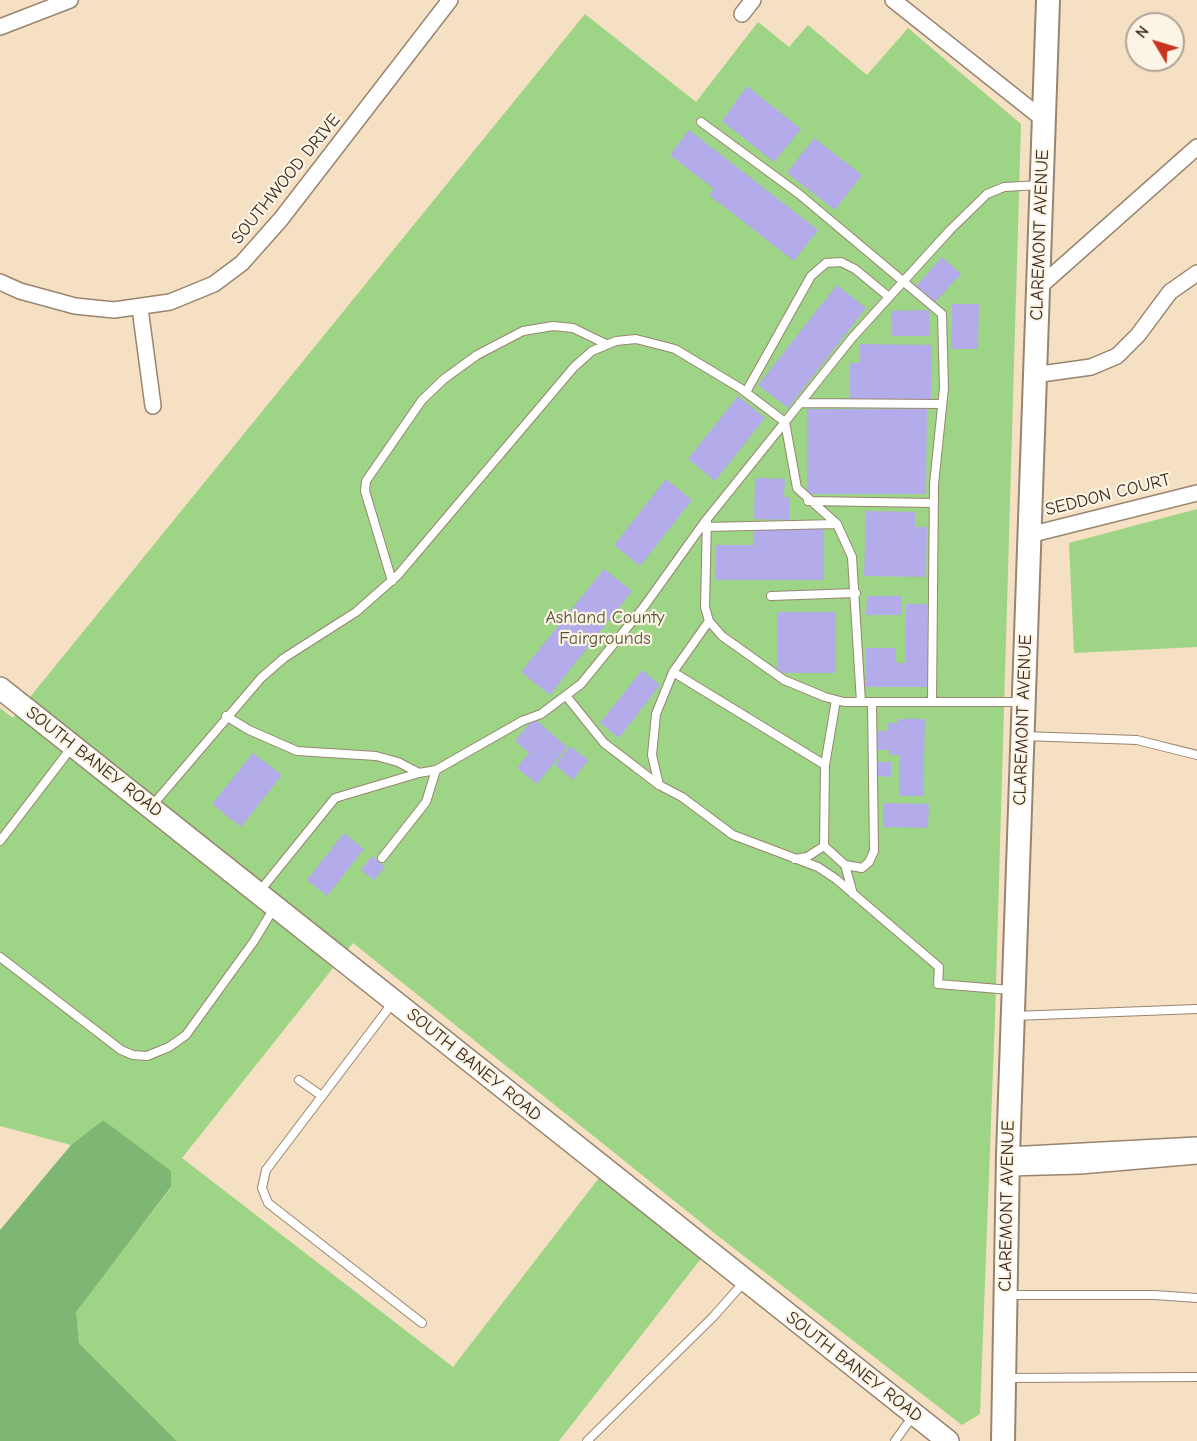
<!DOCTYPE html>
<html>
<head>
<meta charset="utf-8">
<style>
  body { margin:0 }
  #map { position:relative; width:1197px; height:1441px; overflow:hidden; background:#f5e0c3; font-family:"Comic Neue",sans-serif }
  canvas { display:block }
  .north { position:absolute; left:1125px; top:12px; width:60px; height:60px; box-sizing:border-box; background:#fcf5e5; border:2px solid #afa495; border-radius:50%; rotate:308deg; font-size:16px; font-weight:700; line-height:24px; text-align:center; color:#3b2a1e }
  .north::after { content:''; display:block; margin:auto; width:21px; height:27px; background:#c8321e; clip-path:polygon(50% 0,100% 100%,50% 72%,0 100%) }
</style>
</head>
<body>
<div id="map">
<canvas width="1197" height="1441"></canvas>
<div class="north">N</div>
</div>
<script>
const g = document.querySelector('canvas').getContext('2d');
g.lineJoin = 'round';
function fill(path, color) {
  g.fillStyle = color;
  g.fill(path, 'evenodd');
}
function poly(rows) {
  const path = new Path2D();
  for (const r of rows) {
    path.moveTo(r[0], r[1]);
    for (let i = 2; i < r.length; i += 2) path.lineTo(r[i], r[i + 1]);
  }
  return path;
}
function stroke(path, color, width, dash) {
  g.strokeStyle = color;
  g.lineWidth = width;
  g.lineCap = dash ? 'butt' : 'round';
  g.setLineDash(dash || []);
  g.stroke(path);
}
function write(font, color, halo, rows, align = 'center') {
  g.font = font + ' "Comic Neue",sans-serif';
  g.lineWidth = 4.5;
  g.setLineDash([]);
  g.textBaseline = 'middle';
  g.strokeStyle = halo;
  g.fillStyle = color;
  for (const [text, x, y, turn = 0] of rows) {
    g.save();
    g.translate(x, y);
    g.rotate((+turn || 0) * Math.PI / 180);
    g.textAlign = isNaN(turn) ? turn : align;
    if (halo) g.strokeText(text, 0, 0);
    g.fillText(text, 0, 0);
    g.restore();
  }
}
const green = poly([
  [585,14,696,102,758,22,789,47,808,25,867,75,908,28,1021,124,995,1017,980,1414,962,1425,718,1236,353,943,182,1158,453,1367,602,1174,703,1256,559,1441,177,1441,79,1343,75,1312,171,1188,103,1120,71,1145,0,1126,0,708,13,718],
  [1197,509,1197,647,1074,653,1069,543]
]);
const forest = poly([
  [103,1120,171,1171,171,1187,76,1312,79,1343,177,1441,0,1441,0,1230,71,1145]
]);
const building = poly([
  [747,86,801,129,774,162,722,121],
  [689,130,818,230,794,261,709,195,714,189,670,155],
  [814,138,862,175,835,210,787,173],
  [942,257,961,274,934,303,916,286],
  [837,285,866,308,788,408,758,385],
  [952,304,979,304,978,349,951,349],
  [929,310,929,336,892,336,891,311],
  [860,344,932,345,931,401,850,401,850,363,860,363],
  [738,396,765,418,715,481,688,459],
  [807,409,927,409,926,494,807,494],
  [755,478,785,479,784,497,789,497,789,520,754,519],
  [666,479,692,500,640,566,614,545],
  [866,511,915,512,915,527,927,527,926,577,864,576],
  [753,528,824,528,824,580,715,580,716,545,753,545],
  [604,569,632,591,550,695,521,672],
  [867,596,902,596,902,615,866,615],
  [906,604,927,604,927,687,865,687,866,648,896,648,896,663,905,663],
  [777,612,836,612,836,673,777,673],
  [642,670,660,685,619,738,600,723],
  [534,718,567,747,537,784,517,768,529,753,515,741],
  [898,719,925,719,923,796,899,796,899,755,889,755,889,750,876,750,876,731,888,731,888,723,898,723],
  [570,746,588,760,573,780,555,765],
  [253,753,282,775,241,827,212,804],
  [878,762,891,762,891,777,877,776],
  [883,803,929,804,928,828,883,827],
  [344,833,364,849,327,896,307,880],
  [372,856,385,867,374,880,361,870]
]);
const lane = poly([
  [701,122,799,194,942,314,944,388,934,484,932,702],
  [746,392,811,276,826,263,841,262,855,269,889,297],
  [800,403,942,404],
  [808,501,934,503],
  [706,527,837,524],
  [392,581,365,491,366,481,422,400,444,379,477,355,523,331,553,326,573,328,606,344],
  [771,596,856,593],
  [673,672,825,765],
  [567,697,604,743,659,785,682,797,733,835,818,867,836,879,939,967,938,984,1011,990],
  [836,700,825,765,824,846,845,865,862,868,869,862,874,851,872,702],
  [861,702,852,557,837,524,797,488,785,422,852,338,950,230,987,194,1004,187,1041,185],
  [226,716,249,730,297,751,376,756,398,762,419,773,436,770,522,721,541,714,581,684,643,608,706,520],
  [1023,736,1137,740,1197,755],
  [659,785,652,755,656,714,673,672,709,621],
  [151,807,261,678,284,658,356,612,398,575,574,367,592,351,616,341,636,339,675,349,740,388,785,422,707,519,705,607,709,621,722,636,784,680,825,697,844,702,1022,702],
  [0,841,72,747],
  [382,858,426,802,436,770],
  [795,859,807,857,824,846],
  [845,865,853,894],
  [259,892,335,798,419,773],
  [0,957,121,1050,133,1055,147,1056,169,1047,186,1035,254,941,274,908],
  [394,1001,266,1170,262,1188,268,1203,422,1323],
  [1014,1016,1197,1009],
  [299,1080,322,1096],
  [1007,1295,1155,1295,1197,1298],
  [1007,1378,1197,1377],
  [587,1441,713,1317,744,1282],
  [895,1441,913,1416]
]);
const street = poly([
  [893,0,1044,120],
  [742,14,753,0],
  [0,27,70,0],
  [0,282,20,291,75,306,114,310,170,302,214,284,242,263,281,219,450,0],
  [1037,289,1197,147],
  [140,308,153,406],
  [1034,375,1091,367,1117,356,1138,335,1170,292,1197,273],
  [1029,535,1197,493],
  [1008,1155,1197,1145],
  [1008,1168,1080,1166,1197,1156]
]);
const secondary = poly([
  [0,688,948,1441]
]);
const primary = poly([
  [1003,1441,1008,1155,1048,0]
]);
const streetNames = [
  ["SOUTHWOOD DRIVE",286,179,-51],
  ["CLAREMONT AVENUE",1040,235,-88],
  ["SEDDON COURT",1108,495,-14],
  ["CLAREMONT AVENUE",1023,720,-88],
  ["SOUTH BANEY ROAD",94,762,38],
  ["SOUTH BANEY ROAD",474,1065,39],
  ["CLAREMONT AVENUE",1007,1206,-89],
  ["SOUTH BANEY ROAD",854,1367,38]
];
const parkNames = [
  ["Ashland County",605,618],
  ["Fairgrounds",605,639]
];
fill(green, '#9dd486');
fill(forest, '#7eb673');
fill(building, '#b3abea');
stroke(lane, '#988570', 10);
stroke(street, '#988570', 18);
stroke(secondary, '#988570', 24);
stroke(primary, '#988570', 26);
stroke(lane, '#fff', 8);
stroke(street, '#fff', 15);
stroke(secondary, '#fff', 21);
stroke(primary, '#fff', 22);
write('18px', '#3b2a1e', '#fcf5e5', streetNames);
write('18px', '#545438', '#fcf5e5', parkNames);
</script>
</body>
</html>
